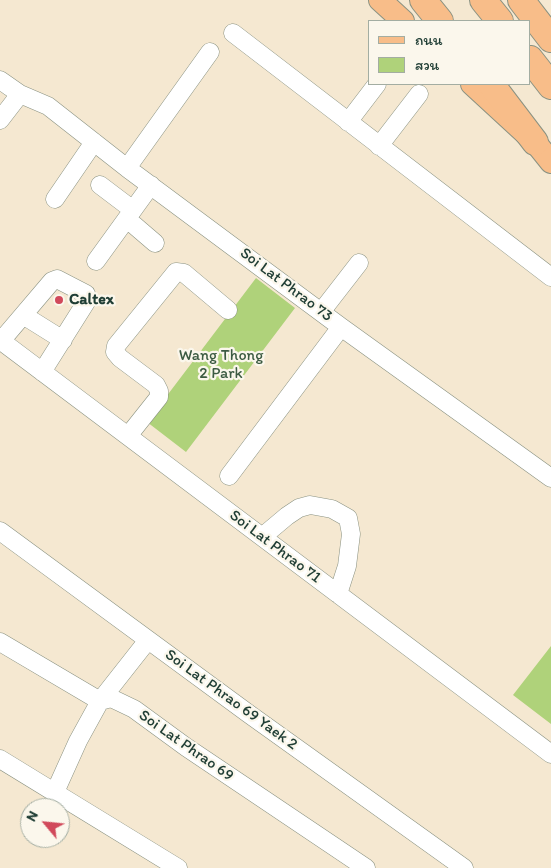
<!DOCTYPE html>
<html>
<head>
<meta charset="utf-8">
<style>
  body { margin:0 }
  #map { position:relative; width:551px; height:868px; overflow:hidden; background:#f5e8d1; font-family:Itim,"Playpen Sans Thai",sans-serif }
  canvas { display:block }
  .legend { position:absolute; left:368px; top:20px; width:162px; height:65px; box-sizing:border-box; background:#fbf7ec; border:1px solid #a3ada2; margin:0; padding:6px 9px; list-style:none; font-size:15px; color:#1f3d34 }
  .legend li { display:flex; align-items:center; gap:10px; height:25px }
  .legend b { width:25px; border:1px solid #a3ada2 }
  .north { position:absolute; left:20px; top:798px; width:50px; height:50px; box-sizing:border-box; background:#fbf7ec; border:1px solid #a3ada2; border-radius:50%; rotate:298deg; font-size:14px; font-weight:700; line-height:20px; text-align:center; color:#1f3d34 }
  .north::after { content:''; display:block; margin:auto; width:18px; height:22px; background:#d1495b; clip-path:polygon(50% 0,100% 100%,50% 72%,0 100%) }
</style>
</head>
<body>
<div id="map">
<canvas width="551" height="868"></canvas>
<ul class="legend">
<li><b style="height:6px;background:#f8bd89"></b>ถนน</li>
<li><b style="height:14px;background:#afd27a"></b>สวน</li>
</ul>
<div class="north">N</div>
</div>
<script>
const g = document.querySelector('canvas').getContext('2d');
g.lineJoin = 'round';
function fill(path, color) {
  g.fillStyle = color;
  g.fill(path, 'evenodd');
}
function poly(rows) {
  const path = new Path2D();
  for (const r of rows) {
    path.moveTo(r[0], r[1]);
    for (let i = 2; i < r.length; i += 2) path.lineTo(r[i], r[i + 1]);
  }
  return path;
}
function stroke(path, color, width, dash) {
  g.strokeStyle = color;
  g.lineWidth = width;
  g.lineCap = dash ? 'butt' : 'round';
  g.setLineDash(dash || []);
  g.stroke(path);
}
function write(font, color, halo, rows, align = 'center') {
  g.font = font + ' Itim,sans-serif';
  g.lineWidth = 4.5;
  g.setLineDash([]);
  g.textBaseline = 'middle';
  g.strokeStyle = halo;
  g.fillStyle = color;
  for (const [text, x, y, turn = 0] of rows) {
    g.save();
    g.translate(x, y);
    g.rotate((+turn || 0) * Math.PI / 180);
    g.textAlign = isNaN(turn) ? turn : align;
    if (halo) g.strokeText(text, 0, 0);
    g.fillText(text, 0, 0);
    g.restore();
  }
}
const green = poly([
  [256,278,295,308,186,452,147,422],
  [551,646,551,724,513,695]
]);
const minor = poly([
  [233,33,551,277],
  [0,80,20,94,48,106,127,168,341,327,551,478],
  [0,120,20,94],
  [348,122,377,84],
  [379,146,419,94],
  [127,168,210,52],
  [100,185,133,210],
  [55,199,94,142],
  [127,219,155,243],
  [96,261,151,185],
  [321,312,359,263],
  [23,315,63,340],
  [0,340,551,754],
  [1,341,52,281,57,279,86,294,88,299,42,372],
  [128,436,159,397,159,391,156,385,120,358,115,352,116,346,176,272,184,273,228,310],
  [229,476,341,327],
  [0,531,249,714,464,868],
  [262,537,287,516,299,508,310,505,332,509,348,518,351,534,347,566,338,594],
  [0,642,100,701,111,698,134,709,186,747,366,868],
  [0,759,178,868],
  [55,792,78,741,100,701,148,640]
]);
const major = poly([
  [380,0,403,21],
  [472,84,535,142,551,162]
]);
const highway = poly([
  [423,0,440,21],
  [483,0,500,21],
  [521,0,551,39],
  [530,59,551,86],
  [491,84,535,142]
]);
const markers = [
  [59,300,5,"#d1495b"]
];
const streetNames = [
  ["Soi Lat Phrao 73",286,285,37],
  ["Soi Lat Phrao 71",275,547,37],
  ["Soi Lat Phrao 69 Yaek 2",231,700,36],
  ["Soi Lat Phrao 69",186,746,35]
];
const poiNames = [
  ["Caltex",69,300]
];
const parkNames = [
  ["Wang Thong",221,356],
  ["2 Park",221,374]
];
fill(green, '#afd27a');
stroke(minor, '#8a9282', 19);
stroke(major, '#8a9282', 24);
stroke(highway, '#8a9282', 28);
stroke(minor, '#fff', 18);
stroke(major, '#f8bd89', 22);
stroke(highway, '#f8bd89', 26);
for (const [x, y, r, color] of markers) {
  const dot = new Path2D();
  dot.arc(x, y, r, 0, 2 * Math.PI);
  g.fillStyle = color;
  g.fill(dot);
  stroke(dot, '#fbf7ec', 2);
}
write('16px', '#1f3d34', '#fbf7ec', streetNames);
write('bold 16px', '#1f3d34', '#fbf7ec', poiNames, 'left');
write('16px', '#3c5b42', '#fbf7ec', parkNames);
</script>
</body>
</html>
